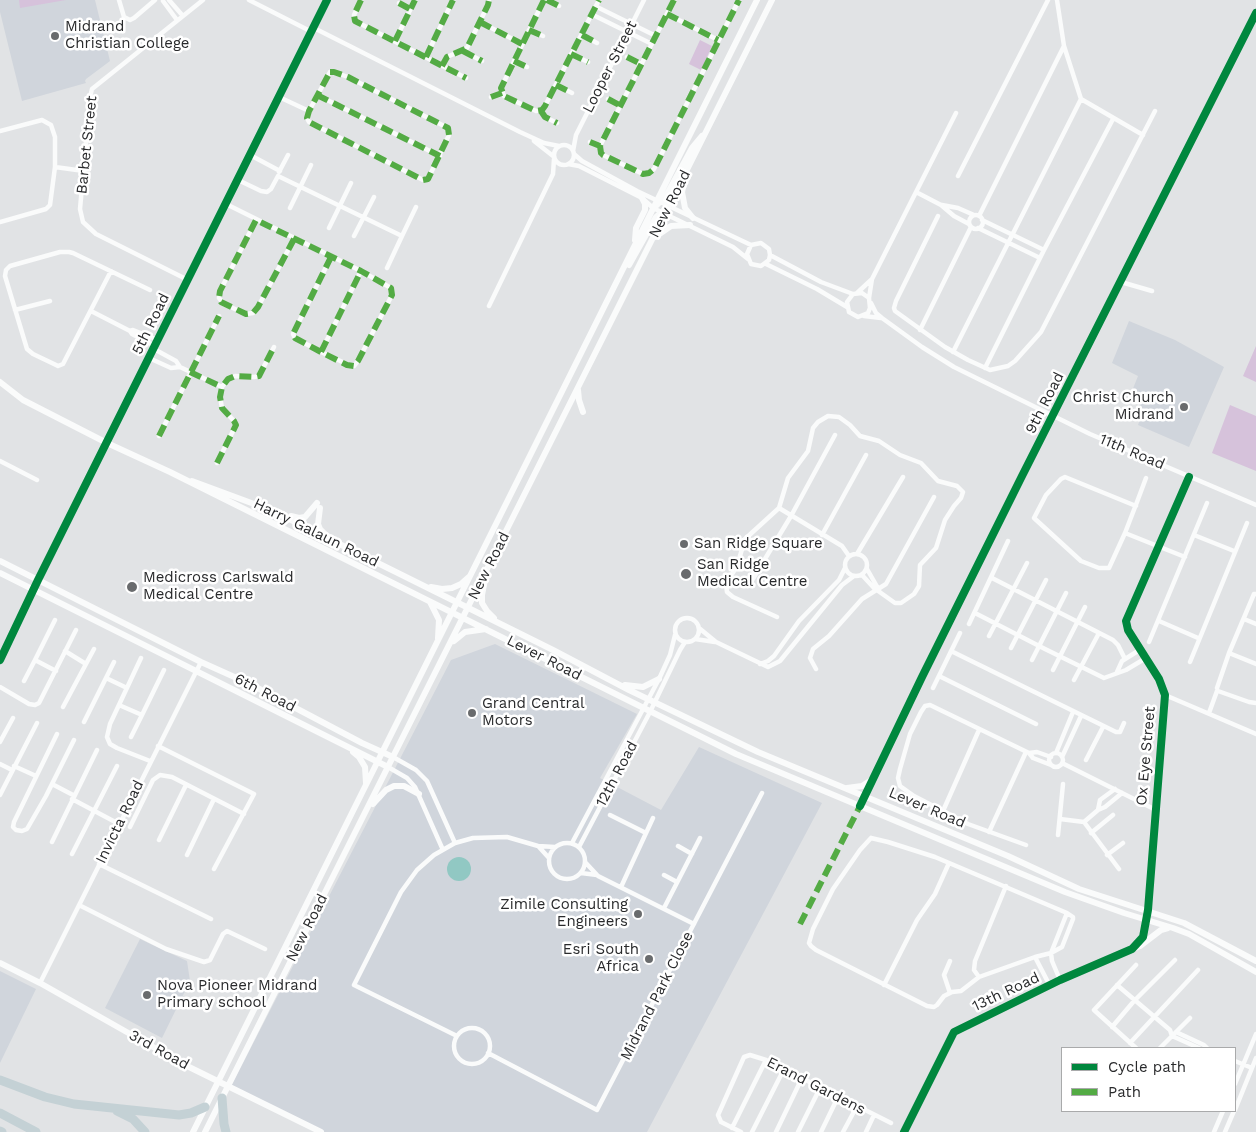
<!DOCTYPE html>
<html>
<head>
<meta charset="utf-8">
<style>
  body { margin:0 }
  #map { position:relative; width:1256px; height:1132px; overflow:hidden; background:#e1e3e5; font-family:"Work Sans",sans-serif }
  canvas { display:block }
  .legend { position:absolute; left:1061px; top:1047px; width:175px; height:65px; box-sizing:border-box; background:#fff; border:1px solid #a9aaab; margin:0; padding:6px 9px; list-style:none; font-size:15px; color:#292a2c }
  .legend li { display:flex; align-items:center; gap:10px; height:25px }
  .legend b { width:25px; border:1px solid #a9aaab }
</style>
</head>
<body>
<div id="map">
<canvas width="1256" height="1132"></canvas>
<ul class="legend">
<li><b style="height:6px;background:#00873e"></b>Cycle path</li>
<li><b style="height:6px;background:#53ab44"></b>Path</li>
</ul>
</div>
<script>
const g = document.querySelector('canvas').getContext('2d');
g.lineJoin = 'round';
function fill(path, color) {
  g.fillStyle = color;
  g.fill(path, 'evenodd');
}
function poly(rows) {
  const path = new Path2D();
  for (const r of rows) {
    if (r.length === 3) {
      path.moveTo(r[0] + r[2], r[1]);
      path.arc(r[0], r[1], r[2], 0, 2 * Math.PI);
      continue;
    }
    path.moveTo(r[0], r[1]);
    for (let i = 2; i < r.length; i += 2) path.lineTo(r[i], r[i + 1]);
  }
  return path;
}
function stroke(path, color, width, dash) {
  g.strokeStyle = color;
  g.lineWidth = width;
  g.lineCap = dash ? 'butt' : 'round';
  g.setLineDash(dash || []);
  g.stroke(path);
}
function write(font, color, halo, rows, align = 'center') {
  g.font = font + ' "Work Sans",sans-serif';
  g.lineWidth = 5;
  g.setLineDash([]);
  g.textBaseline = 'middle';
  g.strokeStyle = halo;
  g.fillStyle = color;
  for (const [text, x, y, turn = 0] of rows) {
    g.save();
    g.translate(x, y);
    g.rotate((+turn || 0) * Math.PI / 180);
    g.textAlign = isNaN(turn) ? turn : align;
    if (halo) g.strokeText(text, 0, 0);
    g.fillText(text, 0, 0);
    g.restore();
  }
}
const built = poly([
  [0,0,95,0,110,61,86,79,85,81,86,83,22,101,0,12],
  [1129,321,1175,340,1224,367,1189,447,1138,425,1143,410,1138,407,1142,400,1137,396,1139,393,1132,391,1138,376,1112,363],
  [495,644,637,714,600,778,661,810,699,747,822,803,647,1132,318,1132,230,1088,451,660],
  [140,939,187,961,190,981,162,1038,105,1008],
  [0,971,36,989,0,1063]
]);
const green = poly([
  [19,0,66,0,20,8],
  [700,40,712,46,701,70,689,64],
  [1256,346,1256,382,1243,376],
  [1230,405,1256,416,1256,471,1212,453]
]);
const water = poly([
  [459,869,12]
]);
const street = poly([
  [119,0,124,17,130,20,134,18,155,0],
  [169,0,183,16],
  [249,0,312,32],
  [361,0,354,15,355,21,466,78],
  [544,0,501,88,504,96,536,111,542,110,545,106,599,0],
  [547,0,559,6],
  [674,0,600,146,601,153,603,155,643,174,649,173,654,169,739,0],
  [1057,0,1064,46,1081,99,1143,135],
  [163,1,177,20],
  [399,3,410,9],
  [597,7,656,36],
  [667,14,718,40],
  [593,15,652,44],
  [480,22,522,44],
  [314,28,520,132,544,143,559,146],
  [529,30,543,36],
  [582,35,597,43],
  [395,41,415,0],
  [463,51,482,61],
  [571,54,588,62],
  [426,57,453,0],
  [627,57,641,64],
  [514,61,527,67],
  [442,66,447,57,467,48,488,5,489,0],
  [330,72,334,72,348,77,448,128,449,135,428,179,423,180,309,122,307,118,309,111,330,72],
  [556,85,572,93],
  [317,95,440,156],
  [279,97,309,111],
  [491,97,502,93],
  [608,99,621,106],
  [541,111,545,117,557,123],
  [0,131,42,120,51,125,55,137,55,167,50,205,46,209,0,222],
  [534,141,553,156],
  [590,142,600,146],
  [564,155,10],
  [573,151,576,135,644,0],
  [574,154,582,161,637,191,751,245],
  [250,155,280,171],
  [568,164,579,166,642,198,653,208,733,247,748,259],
  [55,167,84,171],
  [279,172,288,155],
  [958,176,1048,0],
  [238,180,261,191,267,192,271,189,278,176,402,236,416,207],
  [916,192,941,205,954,216,969,224],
  [226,204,361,271,391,288,392,295,358,361,354,366,351,366,321,352,361,271],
  [942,205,958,208,974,215],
  [290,208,311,165],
  [976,222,7],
  [938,216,896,301,894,308,895,311,945,347,968,360,990,370,1008,366,1015,361,1041,332,1155,111],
  [979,216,1064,46],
  [256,220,220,291,219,298,224,304,246,314,253,313,258,307,294,239],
  [982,220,1044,250],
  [329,228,351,183],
  [978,228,1040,258],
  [354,236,374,197],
  [770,255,769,260,761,266,751,264,747,254,751,245,761,243,769,249,770,255,821,282,853,294],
  [766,264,817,289,847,307],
  [387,268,402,236],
  [111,271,63,364,58,366,54,364,33,354,27,349,5,276,6,270,10,266,60,252,69,252,73,253,150,290],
  [188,280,96,234,83,222,80,209,90,97,92,89,203,0],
  [1121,282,1152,291],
  [857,293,871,280],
  [869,298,862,293,853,294,847,302,849,312,858,317,868,313,870,308,869,298,872,279,956,113],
  [871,303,876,313,882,318,922,347,954,367,1090,434,1256,505],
  [489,306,553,174,554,159],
  [15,310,50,301],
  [91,311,130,331,133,330,158,340],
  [864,316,881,318],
  [920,330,971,227],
  [130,331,132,334,155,346],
  [154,349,176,361,180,367,222,387],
  [321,352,295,338,293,334,331,257],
  [953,352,1081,99],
  [149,358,171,368,180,367],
  [985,368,1044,250,1113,119],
  [159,436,219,316],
  [0,461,37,480],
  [217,463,236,425,234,421,222,408,220,397,222,387,228,379,235,376,254,377,259,376,274,347],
  [1136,506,1065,477,1061,479,1046,495,1034,518,1081,561,1099,568,1109,568,1125,533,1137,502,1146,478],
  [779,508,842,546,849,556],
  [1125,533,1185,557],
  [822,535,866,455],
  [1194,535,1234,551],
  [856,565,11],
  [857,554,903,477],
  [867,569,879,590],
  [992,578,1113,640,1118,645,1125,659],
  [751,582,791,516,835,435],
  [975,613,1045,649,1104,678,1126,670,1146,658],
  [777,617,733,597,727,592,726,584,737,566,745,539,779,508,788,478,808,451,813,428,818,422,828,416,839,417,850,425,860,436,879,441,900,455,921,463,938,481,957,486,963,492,961,498,954,506,945,520,936,548,920,565,919,586,914,594,901,603,895,603,874,588,862,575],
  [687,630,12],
  [1244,619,1256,624],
  [55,620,35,660,56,671],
  [1159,621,1198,638],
  [969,624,1008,541],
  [699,628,716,642,768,667,780,661,842,585,854,576],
  [989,636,1027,563],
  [695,639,715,642],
  [1149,642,1207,503],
  [1011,648,1046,580],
  [65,651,86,664],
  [951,651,1116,732,1120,732,1124,723],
  [1229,653,1256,664],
  [141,658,110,724,107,737,110,744,117,748,150,761],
  [0,660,38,580,327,0],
  [1032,660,1066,593],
  [1190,662,1247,523],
  [760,664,768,661,774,656,799,621,839,580,845,568],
  [816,669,810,658,813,649,829,636,862,599,886,584,934,497],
  [1053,670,1085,607],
  [1117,672,1122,661,1141,649],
  [939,676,1036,724],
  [106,678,114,662],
  [1074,680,1099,633],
  [24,681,35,660],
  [0,687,29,704,35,705,39,703,76,630],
  [933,688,960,633],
  [1217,688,1229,653,1254,594,1256,594],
  [1218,691,1249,702,1256,703],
  [1165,695,1256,734],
  [119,705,142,715,164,670],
  [63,707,94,649],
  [1209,713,1217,691],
  [84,722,106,678,127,688],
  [57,734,14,822,13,827,16,830,22,831,27,829,46,796,74,740],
  [131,737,142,715],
  [0,742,13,718],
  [158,746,254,794,214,869],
  [1029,753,1037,752,1051,757],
  [1056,753,1073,712],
  [1056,760,7],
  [393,757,416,770,427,781,455,843],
  [1062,757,1081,716],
  [1086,760,1103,727],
  [1062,763,1156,810],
  [0,764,12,770],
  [14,766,36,776],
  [388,767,407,778,415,787,443,850],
  [52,784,73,795],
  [0,795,37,723],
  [72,799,119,824],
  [860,806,922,677,1022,476,1256,13],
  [1098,810,1105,807,1122,793],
  [943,811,979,730],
  [610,815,646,833],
  [1060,819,1084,822,1098,810,1100,800,1115,789],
  [1084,822,1119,869],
  [130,827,153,780,160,775,172,777,244,814],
  [989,832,1026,752],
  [1091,833,1113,815],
  [1058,835,1063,784],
  [871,838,888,842,935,857,1067,913,1073,917,1073,919,1062,947,1051,953,1035,957,979,977,961,991,952,992,944,996,937,1005,934,1007,927,1006,816,950,811,946,809,943,813,929,833,889,860,850,871,838],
  [159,840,186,785],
  [52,842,97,750],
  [567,861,18],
  [572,843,659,679,670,655,675,635],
  [1026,845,968,824,914,796,900,786,898,778,900,769,910,734,921,712,925,706,930,705,1029,753,1033,758,1051,765],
  [678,846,692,854],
  [539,847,549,858],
  [579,847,650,712,680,650,685,642],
  [72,854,117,766],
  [187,855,214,799],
  [1107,855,1123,843],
  [585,862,598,876,694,924],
  [99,864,211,919],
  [581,873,597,875],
  [664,875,677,882],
  [621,887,653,818],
  [79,905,166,949,204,962,210,960,223,934,227,931,265,949],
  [664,908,700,838],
  [1148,910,1165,695,1159,679,1128,630,1126,621,1189,477],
  [1051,953,1067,913],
  [1051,953,1052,961,1060,980],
  [1035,957,1050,986],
  [979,977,974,970,975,961,1006,886],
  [40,983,201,662],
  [884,985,917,920,935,894,949,863],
  [1117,985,1170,1030,1172,1036,1199,1048],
  [950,993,944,975,950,961],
  [1112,1027,1134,1001,1175,960],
  [472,1046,18],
  [1176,1032,1204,1045,1207,1048],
  [457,1036,354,985,401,892,417,870,434,855,455,843,473,838,507,837,538,846,555,847],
  [1130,1043,1198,970],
  [1136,1048,1094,1010,1136,965],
  [1160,1048,1190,1018],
  [488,1053,597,1110,762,793],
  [1235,1061,1252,1068],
  [1235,1084,1256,1034],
  [1235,1110,1256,1058],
  [732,1128,766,1060],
  [741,1132,721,1122,718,1115,744,1057,750,1055,766,1060,891,1123],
  [752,1132,784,1069],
  [776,1132,802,1078],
  [798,1132,820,1088],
  [821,1132,838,1097],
  [843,1132,857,1106],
  [866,1132,874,1115],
  [1214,1132,1223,1111],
  [1225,1132,1234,1111]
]);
const secondary = poly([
  [684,183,682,192,685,208,693,218],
  [656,206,666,196,692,148,702,136],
  [655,237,671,226,690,225],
  [635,240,636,228,645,210,645,204,642,198],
  [629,265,656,217,669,206],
  [0,382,23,400,107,443,170,472,736,754,1065,892,1124,913,1173,928,1189,934,1256,972],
  [578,390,579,400,583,412],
  [192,481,273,511,553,650,629,690,758,752,1008,856,1079,889,1184,923,1256,961],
  [320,508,318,524,320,529,325,534],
  [291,516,299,518,305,517,317,503],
  [0,561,201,662,250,684,362,743,393,757],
  [0,573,388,767],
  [485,580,482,595,482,603,487,611,494,618],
  [431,587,442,589,452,588,461,584,470,576],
  [430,602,439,620,438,638],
  [454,641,465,632,486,629],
  [625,685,643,687,659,679],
  [353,752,359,757,365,767,366,783],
  [847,788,862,786,873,779],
  [373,804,386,790,394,786,404,786,419,794],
  [1135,947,1143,937,1147,918],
  [0,963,40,983,185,1065,321,1132],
  [193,1132,757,0],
  [205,1132,772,0],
  [904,1132,954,1032,1060,980,1140,946,1161,930,1168,928]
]);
const highway = poly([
  [0,1080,45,1097,74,1104,179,1115,191,1113,205,1107],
  [222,1098,224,1124,226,1132],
  [117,1111,133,1119,145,1132],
  [0,1113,36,1132],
  [0,1131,2,1132]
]);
const quiet = poly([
  [361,0,354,15,355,21,466,78],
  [544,0,501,88,504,96,536,111,542,110,545,106,599,0],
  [547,0,559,6],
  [674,0,600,146,601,153,603,155,643,174,649,173,654,169,739,0],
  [399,3,410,9],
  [667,14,718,40],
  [480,22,522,44],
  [529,30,543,36],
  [582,35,597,43],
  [395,41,415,0],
  [463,51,482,61],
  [571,54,588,62],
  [426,57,453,0],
  [627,57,641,64],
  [514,61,527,67],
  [442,66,447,57,467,48,488,5,489,0],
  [330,72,334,72,348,77,448,128,449,135,428,179,423,180,309,122,307,118,309,111,330,72],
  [556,85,572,93],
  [317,95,440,156],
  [491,97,502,93],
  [608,99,621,106],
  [541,111,545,117,557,123],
  [590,142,600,146],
  [294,239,258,307,253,313,246,314,221,302,219,298,220,291,256,220,361,271,391,288,392,295,358,361,354,366,347,365,321,352,361,271],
  [321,352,295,338,293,334,331,257],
  [190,372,222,387],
  [159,436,219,316],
  [217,463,236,425,234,421,222,408,220,397,222,387,228,379,235,376,254,377,259,376,274,347],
  [800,924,860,806]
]);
const cycleway = poly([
  [0,660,38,580,327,0],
  [860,806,922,677,1022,476,1256,13],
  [904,1132,954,1032,1060,980,1132,949,1143,937,1148,910,1165,695,1159,679,1128,630,1126,621,1189,477]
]);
const markers = [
  [55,36,5,"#696b6d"],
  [1184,407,5,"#696b6d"],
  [684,544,5,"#696b6d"],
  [686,574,6,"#696b6d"],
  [132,587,6,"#696b6d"],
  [472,713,5,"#696b6d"],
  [638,914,5,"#696b6d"],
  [649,959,5,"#696b6d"],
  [147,995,5,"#696b6d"]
];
const poiNames = [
  ["Midrand",65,27],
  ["Christian College",65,44],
  ["Christ Church",1174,398,"right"],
  ["Midrand",1174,415,"right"],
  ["San Ridge Square",694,544],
  ["San Ridge",697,565],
  ["Medical Centre",697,582],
  ["Medicross Carlswald",143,578],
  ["Medical Centre",143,595],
  ["Grand Central",482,704],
  ["Motors",482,721],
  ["Zimile Consulting",628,905,"right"],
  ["Engineers",628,922,"right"],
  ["Esri South",639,950,"right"],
  ["Africa",639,967,"right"],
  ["Nova Pioneer Midrand",157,986],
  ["Primary school",157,1003]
];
const streetNames = [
  ["Looper Street",610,67,-63],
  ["Barbet Street",87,145,-84],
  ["New Road",670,204,-63],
  ["5th Road",151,324,-64],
  ["9th Road",1045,403,-63],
  ["11th Road",1132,452,23],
  ["Harry Galaun Road",316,533,26],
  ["New Road",489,566,-63],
  ["Lever Road",544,658,27],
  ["6th Road",265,693,27],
  ["Ox Eye Street",1146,756,-85],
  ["12th Road",617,774,-62],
  ["Lever Road",927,808,23],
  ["Invicta Road",120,822,-64],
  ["New Road",307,928,-63],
  ["13th Road",1006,992,-25],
  ["Midrand Park Close",657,996,-63],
  ["3rd Road",159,1050,29],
  ["Erand Gardens",816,1086,27]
];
fill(built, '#d0d5dc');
fill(green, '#d6c2db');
fill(water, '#91c8c3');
stroke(street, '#fafbfb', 4.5);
stroke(secondary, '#fafbfb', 6);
stroke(highway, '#c4d1d5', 9);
stroke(quiet, '#53ab44', 6, [12, 6]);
stroke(cycleway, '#00873e', 8);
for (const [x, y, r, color] of markers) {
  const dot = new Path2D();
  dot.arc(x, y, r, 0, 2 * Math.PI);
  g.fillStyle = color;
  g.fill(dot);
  stroke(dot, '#fff', 2);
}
write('15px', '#292a2c', '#fff', poiNames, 'left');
write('15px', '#292a2c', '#fff', streetNames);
</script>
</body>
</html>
